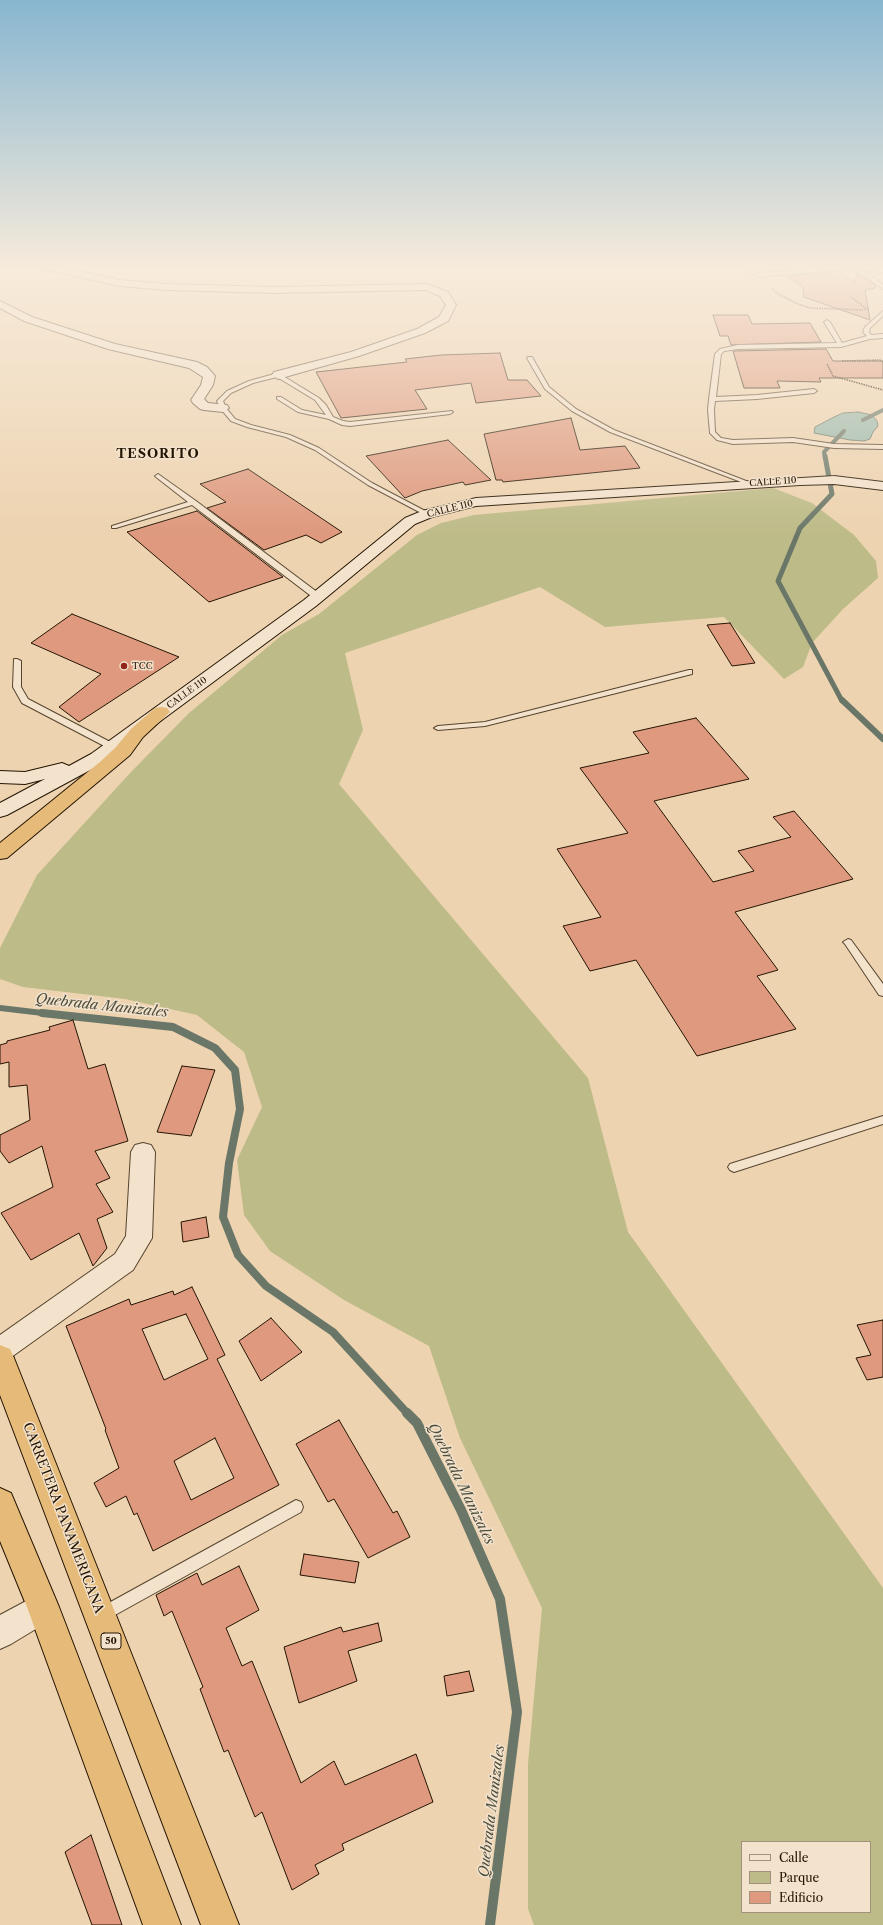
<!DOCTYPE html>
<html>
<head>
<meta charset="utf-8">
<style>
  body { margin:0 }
  #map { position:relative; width:883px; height:1925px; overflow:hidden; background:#edd3b0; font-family:"Libre Caslon Text",serif }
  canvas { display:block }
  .legend { position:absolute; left:741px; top:1841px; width:130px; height:72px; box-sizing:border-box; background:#f3e2cc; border:1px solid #a0907c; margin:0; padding:5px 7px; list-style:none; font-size:12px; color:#241503 }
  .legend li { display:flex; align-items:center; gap:8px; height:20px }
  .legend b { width:20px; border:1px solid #a0907c }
</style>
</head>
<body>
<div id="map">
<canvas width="883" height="1925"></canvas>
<ul class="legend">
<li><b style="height:5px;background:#f3e2cc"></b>Calle</li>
<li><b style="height:11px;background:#bdbb88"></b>Parque</li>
<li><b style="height:11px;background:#de997e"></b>Edificio</li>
</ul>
</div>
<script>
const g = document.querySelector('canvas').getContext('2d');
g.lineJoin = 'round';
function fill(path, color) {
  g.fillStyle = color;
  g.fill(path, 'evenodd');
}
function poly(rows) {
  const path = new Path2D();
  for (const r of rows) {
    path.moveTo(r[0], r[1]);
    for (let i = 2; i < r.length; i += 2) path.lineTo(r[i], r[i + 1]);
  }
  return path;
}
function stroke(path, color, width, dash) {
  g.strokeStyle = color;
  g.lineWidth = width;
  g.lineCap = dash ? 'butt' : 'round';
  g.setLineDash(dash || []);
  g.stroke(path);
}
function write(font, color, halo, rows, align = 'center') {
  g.font = font + ' "Libre Caslon Text",serif';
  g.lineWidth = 3;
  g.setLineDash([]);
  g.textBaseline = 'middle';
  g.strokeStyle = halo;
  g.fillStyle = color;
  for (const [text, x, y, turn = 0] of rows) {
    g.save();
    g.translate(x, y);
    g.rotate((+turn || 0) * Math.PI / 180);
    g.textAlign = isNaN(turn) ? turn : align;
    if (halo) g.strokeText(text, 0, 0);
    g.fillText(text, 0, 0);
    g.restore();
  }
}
const green = poly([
  [773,488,812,503,854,535,876,561,878,578,843,609,812,643,803,667,784,679,724,617,605,627,540,587,345,653,363,730,339,784,588,1078,628,1232,883,1588,883,1925,534,1925,528,1909,528,1764,542,1608,460,1438,429,1346,344,1300,270,1251,244,1215,237,1160,262,1107,244,1052,197,1015,125,999,23,987,0,979,0,948,37,875,131,772,188,714,282,635,319,614,417,535,441,523,474,515],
  [742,1842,870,1842,870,1912,742,1912]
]);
const water = poly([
  [858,412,872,415,877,421,878,426,873,432,870,439,864,441,850,440,814,433,815,427,834,417,843,413,858,412]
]);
const streamFar4 = poly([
  [863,420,883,410],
  [825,457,824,452,844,431]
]);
const streamFar3 = poly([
  [825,456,832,494,800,528,778,581,842,701]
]);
const streamFar2 = poly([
  [842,700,883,739],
  [0,1008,51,1014]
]);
const streamFar1 = poly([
  [42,1013,173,1027,215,1048,235,1070,240,1109,229,1163,223,1217,238,1255,266,1286,333,1332,408,1414]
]);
const stream = poly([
  [407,1413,417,1423,461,1510,500,1599,517,1712,490,1925]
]);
const building = poly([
  [860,266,880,266,879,269,867,271,859,268,860,266],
  [839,271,855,282,857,274,875,285,875,288,865,290,870,320,804,297,803,287,787,276,839,271],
  [713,315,748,315,752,324,810,323,821,342,731,345,728,336,720,336,713,315],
  [826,349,833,361,883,361,883,378,819,378,821,382,777,381,780,388,744,388,733,351,826,349],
  [500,353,508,380,527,380,541,396,476,403,471,383,415,390,427,409,341,418,316,372,407,362,405,359,441,355,500,353],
  [571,418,580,450,625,446,640,468,503,482,502,480,496,480,484,434,571,418],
  [448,440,491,480,465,485,463,482,422,491,405,498,366,456,448,440],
  [248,469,342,532,321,543,306,535,264,550,207,508,226,502,200,484,248,469],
  [197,511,283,577,209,602,127,532,197,511],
  [72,614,179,657,79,722,59,707,101,674,31,643,72,614],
  [730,623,755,663,732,666,707,625,730,623],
  [696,718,749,779,654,801,713,882,754,871,738,851,791,837,773,817,794,811,853,879,735,912,778,970,757,976,796,1029,697,1056,636,960,590,971,563,926,601,917,557,849,628,833,580,768,649,753,633,732,696,718],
  [73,1020,88,1069,105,1064,128,1141,95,1151,110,1178,96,1184,113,1212,97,1219,107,1248,93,1266,79,1233,31,1260,1,1213,53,1187,42,1146,9,1163,0,1151,0,1135,30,1120,27,1085,9,1087,9,1062,0,1064,0,1045,7,1043,7,1041,50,1030,49,1027,73,1020],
  [182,1066,215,1070,191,1136,157,1132,182,1066],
  [206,1217,209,1237,183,1242,181,1222,206,1217],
  [192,1287,225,1355,217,1359,279,1485,153,1551,137,1513,134,1515,126,1496,106,1507,94,1483,119,1468,105,1430,106,1429,66,1326,129,1299,131,1305,173,1291,174,1295,192,1287],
  [186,1314,208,1359,164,1380,142,1329,186,1314],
  [215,1438,234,1478,191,1500,174,1461,215,1438],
  [271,1318,302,1352,261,1381,239,1341,271,1318],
  [883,1320,883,1377,867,1380,856,1358,871,1355,857,1325,883,1320],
  [339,1420,393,1513,397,1511,410,1537,368,1558,334,1499,328,1502,296,1444,339,1420],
  [304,1554,359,1562,355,1583,300,1575,304,1554],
  [239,1566,259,1610,226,1628,242,1666,252,1661,301,1783,334,1761,345,1785,416,1754,433,1802,342,1844,344,1850,315,1865,319,1874,292,1890,262,1812,255,1817,228,1750,224,1752,200,1689,203,1687,172,1611,164,1616,156,1595,197,1573,202,1585,239,1566],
  [378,1623,382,1641,348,1651,357,1681,299,1703,284,1647,341,1627,343,1632,378,1623],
  [469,1671,474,1691,447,1696,444,1676,469,1671],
  [91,1835,122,1925,92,1925,65,1852,91,1835]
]);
const path = poly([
  [772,288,778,294,798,304,811,308,865,310],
  [851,297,868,310],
  [842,361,880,360,883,362],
  [827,364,833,376,883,390]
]);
const lane = poly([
  [745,266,749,266,755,272,759,273,845,266,855,266,855,268,867,273,880,270,881,266,883,266,883,272,871,276,883,285,883,289,865,276,849,269,759,277,751,274,745,266],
  [883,311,883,316,870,328,869,332,871,335,883,334,883,338,870,339,841,347,738,349,724,351,721,354,716,397,757,395,814,389,817,391,814,393,757,399,715,401,714,410,715,432,721,438,733,440,793,438,834,444,883,445,883,449,834,448,793,442,733,444,717,440,710,433,708,410,709,399,715,354,720,349,738,345,837,343,824,322,827,320,830,322,842,343,867,336,863,332,865,327,883,311],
  [528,357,532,357,549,387,576,409,614,430,754,484,749,485,610,432,572,411,545,389,527,358,528,357],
  [278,373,319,398,326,405,333,417,343,421,350,422,452,411,453,412,450,414,350,426,342,425,329,419,298,412,277,399,277,397,281,397,302,410,326,415,315,400,277,377,253,383,231,393,223,401,226,408,235,419,251,425,290,435,319,448,372,483,429,513,429,515,425,515,368,485,315,450,286,437,247,427,231,421,220,408,217,401,227,391,249,381,278,373],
  [158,474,196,501,321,595,321,599,315,599,192,505,116,528,112,528,112,526,188,502,156,477,155,476,158,474],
  [14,659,17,659,21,661,21,687,28,699,116,745,116,749,110,749,22,703,13,687,14,659],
  [689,670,692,670,692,674,485,726,438,730,434,728,438,726,485,722,689,670],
  [848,939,851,940,883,984,883,996,879,995,845,944,843,942,848,939],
  [883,1116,883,1124,734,1172,730,1170,728,1167,730,1164,883,1116],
  [296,1500,301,1502,303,1507,301,1512,106,1620,101,1622,96,1620,94,1615,96,1610,296,1500]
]);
const street = poly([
  [37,266,55,266,120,280,167,284,274,287,427,284,448,292,456,305,448,321,425,333,359,356,278,379,272,375,274,372,351,352,417,329,439,317,446,305,440,296,426,290,274,293,167,290,120,286,42,269,37,266],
  [0,301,32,317,115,344,197,362,207,367,215,376,213,385,204,399,208,403,227,405,229,408,223,412,204,410,200,409,193,403,191,400,201,385,203,377,189,368,108,349,24,321,0,308,0,301],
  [143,1143,151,1145,155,1152,152,1238,133,1270,10,1358,0,1362,0,1335,115,1254,126,1236,131,1152,135,1145,143,1143],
  [43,1592,54,1596,58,1607,54,1618,11,1644,0,1649,0,1615,43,1592]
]);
const secondary = poly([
  [834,476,883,482,883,490,834,484,800,485,476,506,432,517,415,524,316,606,105,762,7,815,0,817,0,803,45,779,25,784,0,783,0,771,25,772,62,763,69,766,91,754,304,600,405,518,422,511,476,498,834,476]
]);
const highway = poly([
  [161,707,167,708,170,712,143,737,130,755,7,858,0,859,0,843,100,762,116,747,131,729,155,708,161,707],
  [0,1345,10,1349,14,1358,239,1925,201,1925,0,1395,0,1345],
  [0,1488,11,1493,59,1607,181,1925,143,1925,27,1607,0,1541,0,1488]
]);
const markers = [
  [124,666,4,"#8f2418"]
];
const farStreetnames = [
  ["CALLE 110",773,482,-4],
  ["CALLE 110",450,509,-14],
  ["CALLE 110",187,693,-36]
];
const farPoinames = [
  ["TCC",132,666]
];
const shields = [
  [111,1641,20]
];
const shieldNames = [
  ["50",111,1641]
];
const farDistrictnames = [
  ["TESORITO",158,454]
];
const nearStreetnames = [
  ["CARRETERA PANAMERICANA",63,1518,69]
];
const nearWaternames = [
  ["Quebrada Manizales",102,1006,6],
  ["Quebrada Manizales",461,1484,64],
  ["Quebrada Manizales",492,1811,-83]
];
fill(green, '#bdbb88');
fill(water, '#99b8ab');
stroke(water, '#6a7768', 1);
stroke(streamFar4, '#6a7768', 4);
stroke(streamFar3, '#6a7768', 5);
stroke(streamFar2, '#6a7768', 6);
stroke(streamFar1, '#6a7768', 8);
stroke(stream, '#6a7768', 10);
fill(building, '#de997e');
stroke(building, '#241503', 1);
stroke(lane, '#56442e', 2);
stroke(street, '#56442e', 2);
stroke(secondary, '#241503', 2);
stroke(highway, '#241503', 2);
stroke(path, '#241503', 1.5, [1.5, 1]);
fill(lane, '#f3e2cc');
fill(street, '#f3e2cc');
fill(secondary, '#f3e2cc');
fill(highway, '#e6ba78');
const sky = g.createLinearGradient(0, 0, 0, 535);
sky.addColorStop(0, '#88b6d0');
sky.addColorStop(0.5, '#f7ebdb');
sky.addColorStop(1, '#f7ebdb00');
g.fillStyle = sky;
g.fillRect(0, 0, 883, 535);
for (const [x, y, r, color] of markers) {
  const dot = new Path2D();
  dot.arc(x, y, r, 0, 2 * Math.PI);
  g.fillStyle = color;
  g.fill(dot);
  stroke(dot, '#f3e2cc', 1.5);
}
write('9px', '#241503', '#f3e2cc', farStreetnames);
write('9px', '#241503', '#f3e2cc', farPoinames, 'left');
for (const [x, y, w] of shields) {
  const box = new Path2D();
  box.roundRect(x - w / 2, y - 8, w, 16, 3);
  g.fillStyle = '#f3e2cc';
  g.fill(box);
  stroke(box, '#241503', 1);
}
write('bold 10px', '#241503', null, shieldNames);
g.letterSpacing = '1px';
write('bold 13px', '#241503', '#f3e2cc', farDistrictnames);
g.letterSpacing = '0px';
write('13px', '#241503', '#f3e2cc', nearStreetnames);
write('italic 14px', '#4d4e3e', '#f3e2cc', nearWaternames);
</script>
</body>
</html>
